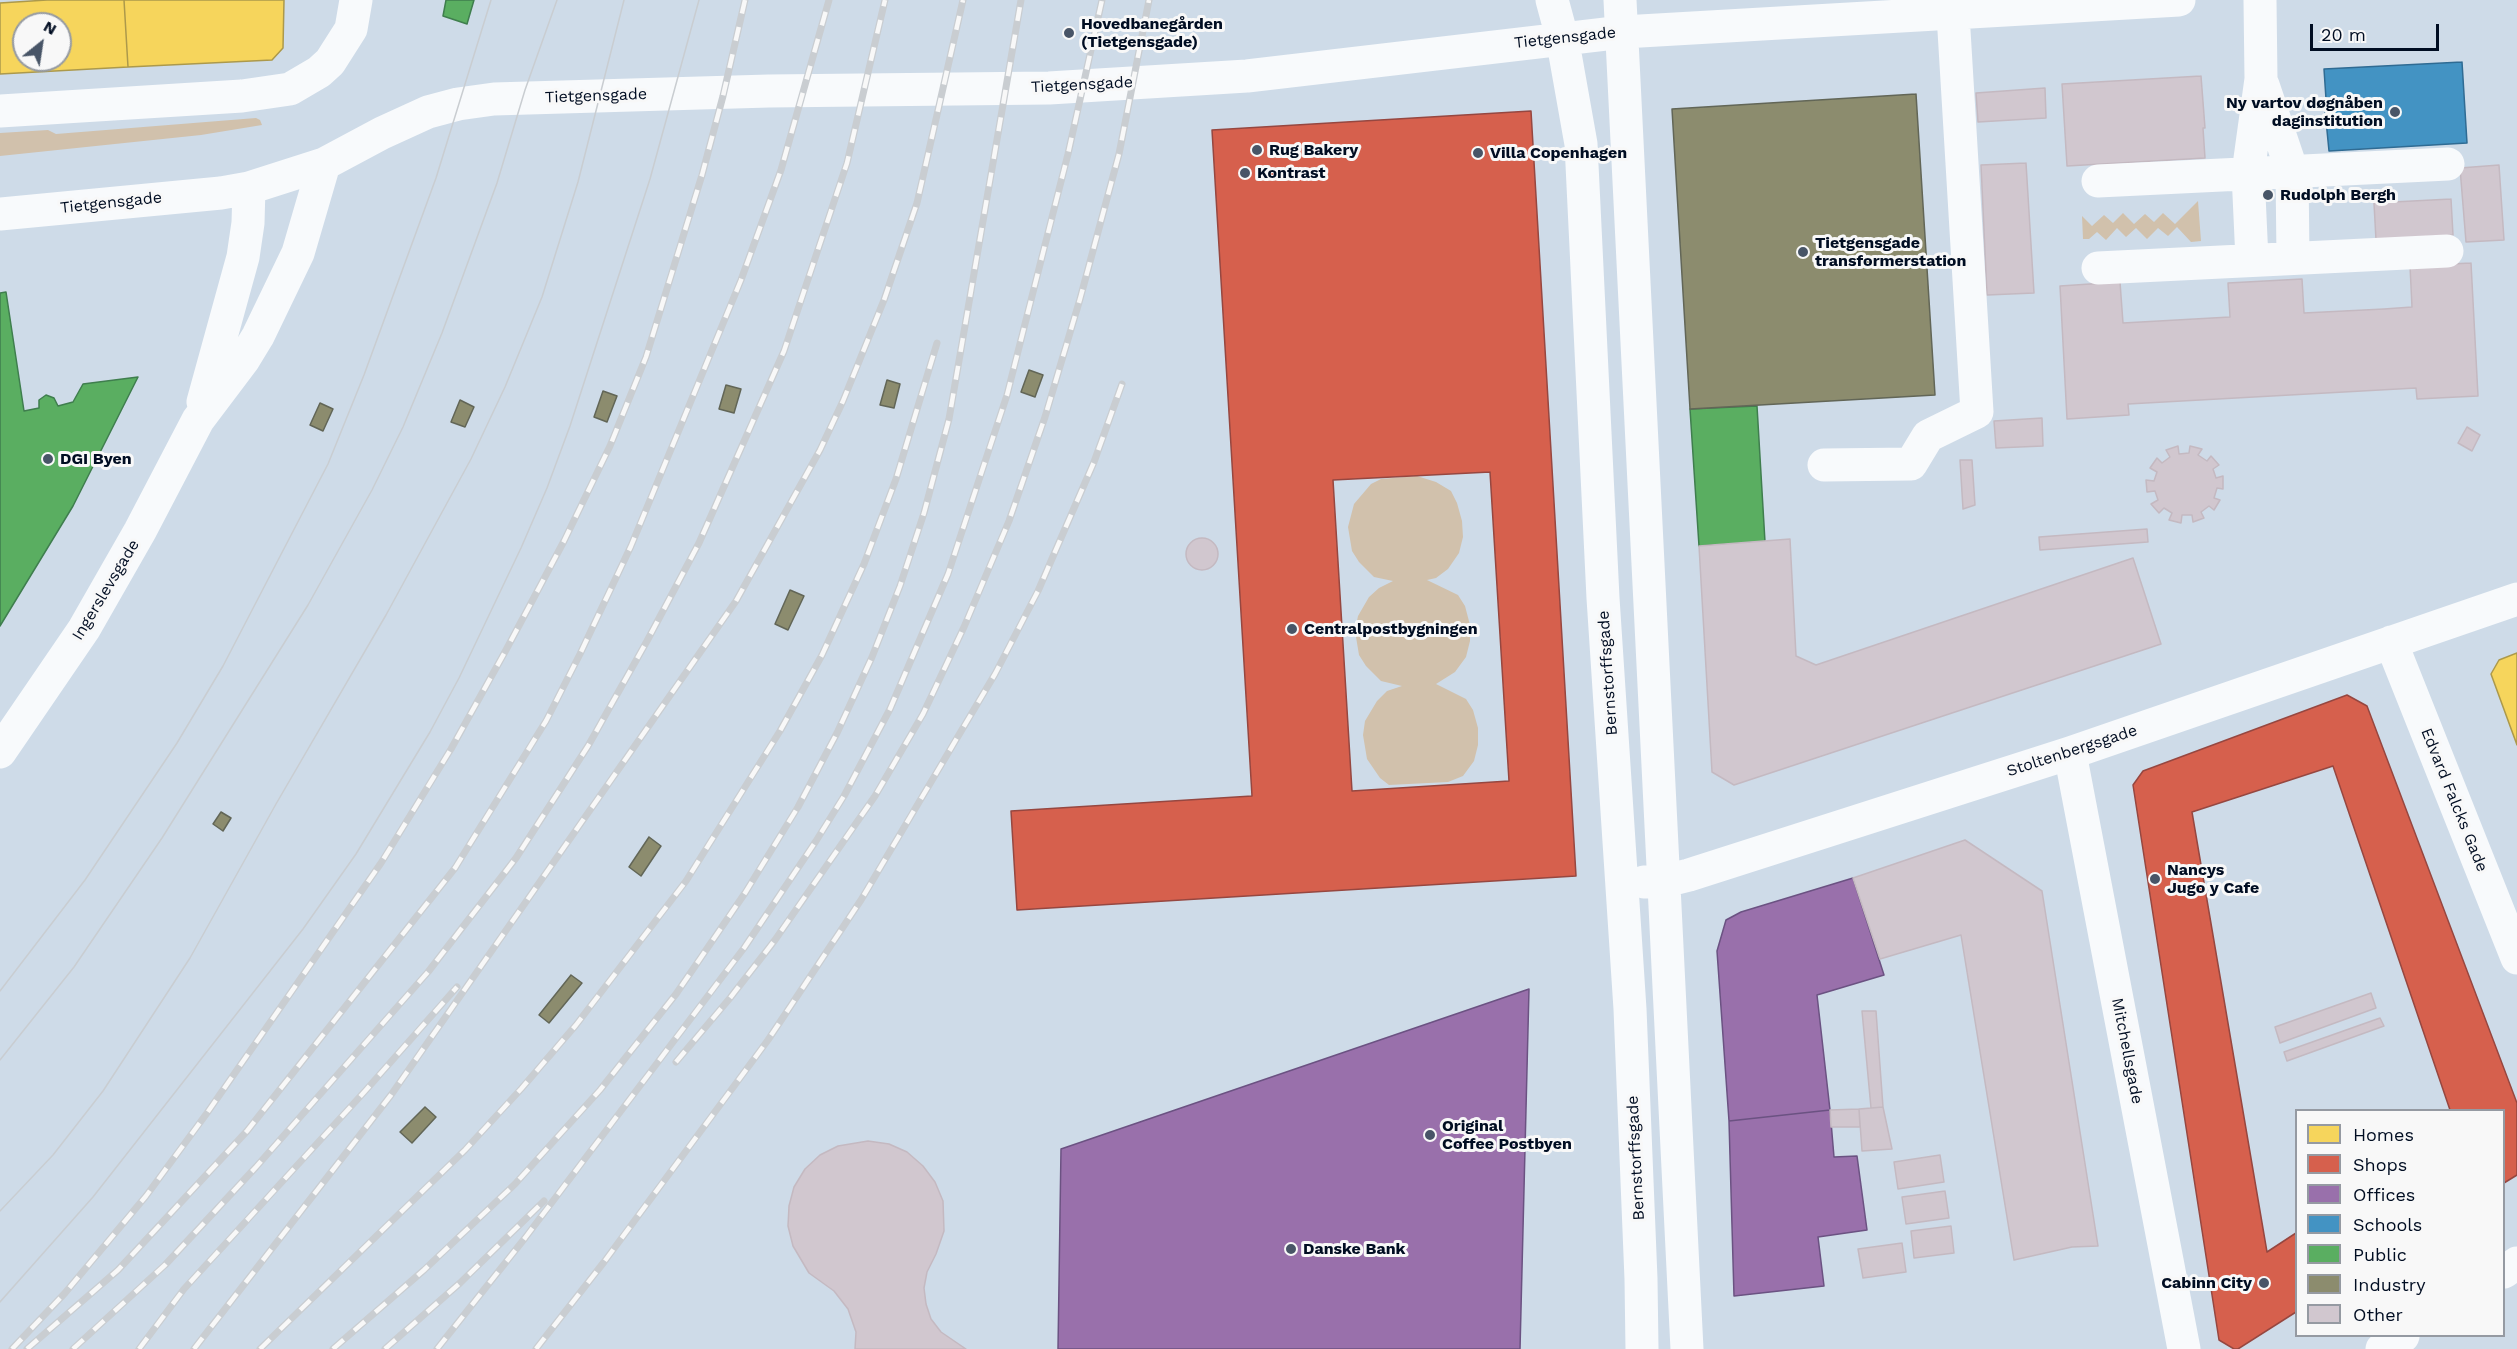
<!DOCTYPE html>
<html>
<head>
<meta charset="utf-8">
<style>
  body { margin:0 }
  #map { position:relative; width:2517px; height:1349px; overflow:hidden; background:#cedbe8; font-family:"Work Sans",sans-serif }
  canvas { display:block }
  .legend { position:absolute; left:2295px; top:1109px; width:210px; height:228px; box-sizing:border-box; background:#f8f8f8; border:2px solid #959aa2; margin:0; padding:8px 10px; list-style:none; font-size:18px; color:#000d22 }
  .legend li { display:flex; align-items:center; gap:12px; height:30px }
  .legend b { width:30px; border:2px solid #959aa2 }
  .north { position:absolute; left:12px; top:12px; width:60px; height:60px; box-sizing:border-box; background:#f8f8f8; border:2px solid #959aa2; border-radius:50%; rotate:30deg; font-size:16px; font-weight:700; line-height:24px; text-align:center; color:#000d22 }
  .north::after { content:''; display:block; margin:auto; width:21px; height:27px; background:#485567; clip-path:polygon(50% 0,100% 100%,50% 72%,0 100%) }
  .scale { position:absolute; left:2310px; top:24px; width:129px; height:27px; box-sizing:border-box; border:3px solid #000d22; border-top:0; padding-left:8px; font-size:18px; line-height:21px; white-space:nowrap; color:#000d22; -webkit-text-stroke:4px #f8f8f8; paint-order:stroke }
</style>
</head>
<body>
<div id="map">
<canvas width="2517" height="1349"></canvas>
<ul class="legend">
<li><b style="height:16px;background:#f6d55c"></b>Homes</li>
<li><b style="height:16px;background:#d6604d"></b>Shops</li>
<li><b style="height:16px;background:#9970ab"></b>Offices</li>
<li><b style="height:16px;background:#4393c3"></b>Schools</li>
<li><b style="height:16px;background:#5aae61"></b>Public</li>
<li><b style="height:16px;background:#8c8c6e"></b>Industry</li>
<li><b style="height:16px;background:#d1c7cf"></b>Other</li>
</ul>
<div class="north">N</div>
<div class="scale">20 m</div>
</div>
<script>
const g = document.querySelector('canvas').getContext('2d');
g.lineJoin = 'round';
function fill(path, color) {
  g.fillStyle = color;
  g.fill(path, 'evenodd');
}
function poly(rows) {
  const path = new Path2D();
  for (const r of rows) {
    if (r.length === 3) {
      path.moveTo(r[0] + r[2], r[1]);
      path.arc(r[0], r[1], r[2], 0, 2 * Math.PI);
      continue;
    }
    path.moveTo(r[0], r[1]);
    for (let i = 2; i < r.length; i += 2) path.lineTo(r[i], r[i + 1]);
  }
  return path;
}
function stroke(path, color, width, dash) {
  g.strokeStyle = color;
  g.lineWidth = width;
  g.lineCap = dash ? 'butt' : 'round';
  g.setLineDash(dash || []);
  g.stroke(path);
}
function write(font, color, halo, rows, align = 'center') {
  g.font = font + ' "Work Sans",sans-serif';
  g.lineWidth = 6;
  g.setLineDash([]);
  g.textBaseline = 'middle';
  g.strokeStyle = halo;
  g.fillStyle = color;
  for (const [text, x, y, turn = 0] of rows) {
    g.save();
    g.translate(x, y);
    g.rotate((+turn || 0) * Math.PI / 180);
    g.textAlign = isNaN(turn) ? turn : align;
    if (halo) g.strokeText(text, 0, 0);
    g.fillText(text, 0, 0);
    g.restore();
  }
}
const green = poly([
  [256,118,260,120,262,125,201,135,0,156,0,133,48,130,56,134],
  [2198,201,2201,241,2191,242,2177,227,2168,236,2158,228,2147,239,2136,228,2126,237,2117,228,2106,240,2097,232,2089,239,2083,239,2082,216,2092,226,2104,215,2113,223,2123,213,2134,224,2145,214,2154,222,2163,213,2175,224],
  [1417,476,1436,482,1451,491,1457,503,1462,521,1463,537,1459,553,1448,569,1436,578,1427,580,1458,595,1465,606,1470,625,1470,641,1466,657,1455,672,1436,684,1466,699,1473,710,1478,728,1478,745,1474,761,1463,776,1448,782,1389,785,1380,778,1367,759,1363,735,1365,721,1377,701,1387,691,1402,686,1381,681,1366,666,1359,655,1355,631,1358,616,1369,597,1379,588,1393,581,1374,577,1359,562,1352,551,1348,527,1354,504,1371,484,1381,479]
]);
const homes = poly([
  [47,0,124,0,128,67,0,74,0,3,47,0],
  [24,24,60,24,60,60,24,60,24,24],
  [124,0,284,0,283,48,272,60,128,67,124,0],
  [2517,653,2517,745,2491,674,2499,660,2517,653]
]);
const shops = poly([
  [1531,111,1576,876,1017,910,1011,811,1252,796,1212,130,1531,111],
  [1490,472,1509,781,1352,791,1333,480,1490,472],
  [2347,695,2367,706,2517,1103,2517,1175,2504,1183,2504,1110,2450,1110,2333,766,2192,812,2267,1252,2296,1233,2296,1312,2238,1349,2234,1349,2219,1340,2133,785,2143,771,2347,695]
]);
const offices = poly([
  [1853,878,1884,975,1817,995,1830,1110,1729,1121,1717,951,1726,920,1741,912,1853,878],
  [1529,989,1520,1349,1058,1349,1061,1149,1529,989],
  [1830,1110,1834,1157,1857,1156,1867,1230,1818,1237,1824,1286,1734,1296,1729,1121,1830,1110]
]);
const schools = poly([
  [2462,62,2467,143,2329,151,2324,100,2326,99,2324,69,2462,62]
]);
const public = poly([
  [446,0,474,0,467,24,443,16,446,0],
  [6,292,24,411,39,408,39,400,46,395,54,398,58,406,73,402,83,384,138,377,73,506,0,626,0,293,6,292],
  [1757,406,1765,542,1699,546,1690,409,1757,406]
]);
const industry = poly([
  [1916,94,1935,395,1690,409,1672,109,1916,94],
  [1029,370,1043,375,1035,397,1021,392,1029,370],
  [887,380,900,384,894,408,880,405,887,380],
  [726,385,741,389,734,413,719,409,726,385],
  [603,391,617,396,607,422,594,417,603,391],
  [460,400,474,407,465,427,451,422,460,400],
  [320,403,333,409,323,431,310,425,320,403],
  [790,590,804,596,788,630,775,624,790,590],
  [221,812,231,818,223,831,213,824,221,812],
  [649,837,661,846,641,876,629,867,649,837],
  [571,975,582,983,549,1023,539,1015,571,975],
  [425,1107,436,1117,412,1143,400,1132,425,1107]
]);
const building = poly([
  [2201,76,2205,128,2203,128,2205,158,2067,166,2062,84,2201,76],
  [2045,88,2046,118,1978,122,1976,93,2045,88],
  [2026,163,2034,293,1987,295,1981,165,2026,163],
  [2499,165,2504,240,2466,242,2460,168,2499,165],
  [2451,199,2453,235,2376,240,2374,203,2451,199],
  [2471,263,2478,396,2417,399,2416,388,2128,404,2129,415,2067,419,2060,286,2120,282,2123,323,2230,317,2228,283,2302,279,2304,313,2384,309,2412,307,2410,266,2471,263],
  [2042,418,2043,446,1996,448,1994,421,2042,418],
  [2467,427,2480,435,2472,451,2458,443,2467,427],
  [2178,446,2179,454,2189,453,2190,446,2202,449,2198,455,2207,461,2211,456,2219,465,2213,469,2216,478,2223,476,2223,489,2217,488,2214,498,2220,500,2214,510,2209,506,2201,512,2204,518,2193,522,2192,515,2182,515,2181,523,2169,520,2172,513,2164,508,2159,513,2151,504,2158,500,2155,491,2147,492,2146,480,2154,481,2157,472,2150,468,2157,458,2162,463,2170,457,2166,450,2178,446],
  [1960,460,1972,460,1975,505,1963,509,1960,460],
  [2147,529,2148,542,2040,550,2039,537,2147,529],
  [1202,554,16],
  [1790,539,1796,656,1816,665,2133,558,2161,644,1734,785,1712,772,1699,546,1790,539],
  [1965,840,2042,891,2098,1246,2072,1247,2014,1260,1961,935,1880,959,1853,878,1965,840],
  [2371,993,2376,1008,2280,1043,2275,1027,2371,993],
  [1862,1011,1876,1011,1883,1107,1871,1108,1862,1011],
  [2380,1018,2384,1026,2287,1061,2284,1052,2380,1018],
  [1883,1107,1892,1149,1862,1151,1859,1109,1883,1107],
  [1859,1109,1860,1127,1831,1127,1830,1110,1859,1109],
  [868,1141,889,1144,907,1152,923,1166,935,1182,943,1201,944,1231,936,1254,927,1272,924,1288,926,1304,931,1319,941,1332,966,1349,855,1349,856,1332,848,1309,834,1291,809,1273,793,1246,788,1226,789,1206,794,1187,805,1169,820,1155,838,1146,868,1141],
  [1940,1155,1944,1182,1898,1189,1894,1162,1940,1155],
  [1945,1191,1949,1218,1906,1224,1902,1197,1945,1191],
  [1951,1226,1954,1253,1914,1258,1911,1231,1951,1226],
  [1902,1243,1906,1272,1863,1278,1858,1249,1902,1243]
]);
const minor = poly([
  [1552,0,1562,37,1581,144,1603,598,1630,1009,1641,1279,1642,1349],
  [1620,0,1687,1349],
  [2263,85,2292,171,2293,258],
  [0,111,242,96,290,89,319,72,330,62,351,29,356,0],
  [2098,181,2448,164],
  [0,214,221,193,249,188,324,164,382,133,428,112,458,104,494,99,769,91,1049,88,1247,76,1623,32,2179,0],
  [2252,260,2248,173,2261,79,2260,0],
  [2098,268,2447,251],
  [203,402,243,257,248,223,249,188],
  [1824,465,1911,464,1928,436,1977,412,1953,14],
  [2391,642,2517,958],
  [0,752,84,629,140,531,198,420,244,359,258,336,298,253,324,164],
  [2070,753,2184,1349],
  [1644,882,1665,881,1689,875,2070,753,2517,599],
  [2504,1272,2517,1263],
  [2382,1349,2403,1336]
]);
const tram = poly([
  [0,991,85,880,177,743,223,666,328,464,364,375,436,178,491,0],
  [0,1060,74,967,162,838,308,605,372,490,403,427,442,333,497,183,525,90,557,0],
  [0,1211,53,1155,103,1091,190,958,276,804,386,615,471,459,505,387,542,297,578,182,624,0],
  [0,1302,93,1197,303,929,356,854,430,732,459,678,521,548,547,488,570,426,650,179,699,0]
]);
const rail = poly([
  [676,1062,730,998,775,940,875,796,923,714,964,627,1009,521,1045,417,1080,299,1119,154,1149,0],
  [12,1349,65,1293,146,1196,207,1113,381,863,451,749,506,650,564,541,610,446,646,357,702,175,723,96,745,0],
  [27,1349,118,1270,247,1131,455,868,546,721,580,654,631,546,741,280,781,170,829,0],
  [73,1349,165,1265,256,1167,428,972,516,858,588,746,647,641,699,543,784,351,847,163,885,0],
  [139,1349,184,1289,366,1090,457,987],
  [194,1349,391,1095,736,601,820,450,843,401,884,300,917,203,963,0],
  [260,1349,465,1150,521,1089,576,1025,686,881,780,731,822,655,864,564,896,479,937,343],
  [333,1349,424,1270,515,1184,600,1090,676,994,745,893,798,807,837,733,872,657,900,586,924,513,949,419,1021,0],
  [385,1349,460,1283,544,1201],
  [437,1349,525,1238,744,948,816,841,844,796,890,709,948,574,1007,395,1068,154,1102,0],
  [536,1349,604,1262,768,1040,861,900,995,674,1038,591,1094,462,1122,384]
]);
const markers = [
  [1069,33,6,"#485567"],
  [2395,112,6,"#485567"],
  [1257,150,6,"#485567"],
  [1478,153,6,"#485567"],
  [1245,173,6,"#485567"],
  [2268,195,6,"#485567"],
  [1803,252,6,"#485567"],
  [48,459,6,"#485567"],
  [1292,629,6,"#485567"],
  [2155,879,6,"#485567"],
  [1430,1135,6,"#485567"],
  [1291,1249,6,"#485567"],
  [2264,1283,6,"#485567"]
];
const poiNames = [
  ["Hovedbanegården",1081,24],
  ["(Tietgensgade)",1081,42],
  ["Ny vartov døgnåben",2383,103,"right"],
  ["daginstitution",2383,121,"right"],
  ["Rug Bakery",1269,150],
  ["Villa Copenhagen",1490,153],
  ["Kontrast",1257,173],
  ["Rudolph Bergh",2280,195],
  ["Tietgensgade",1815,243],
  ["transformerstation",1815,261],
  ["DGI Byen",60,459],
  ["Centralpostbygningen",1304,629],
  ["Nancys",2167,870],
  ["Jugo y Cafe",2167,888],
  ["Original",1442,1126],
  ["Coffee Postbyen",1442,1144],
  ["Danske Bank",1303,1249],
  ["Cabinn City",2252,1283,"right"]
];
const streetNames = [
  ["Tietgensgade",1565,38,-6],
  ["Tietgensgade",1082,85,-3],
  ["Tietgensgade",596,96,-2],
  ["Tietgensgade",111,203,-6],
  ["Ingerslevsgade",106,590,-59],
  ["Bernstorffsgade",1608,673,-94],
  ["Stoltenbergsgade",2072,751,-18],
  ["Edvard Falcks Gade",2454,800,68],
  ["Mitchellsgade",2127,1051,79],
  ["Bernstorffsgade",1636,1158,-93]
];
fill(green, '#d1c1ac');
fill(homes, '#f6d55c');
stroke(homes, '#ac994b', 1.5);
fill(shops, '#d6604d');
stroke(shops, '#964740', 1.5);
fill(offices, '#9970ab');
stroke(offices, '#6b5282', 1.5);
fill(schools, '#4393c3');
stroke(schools, '#2f6b93', 1.5);
fill(public, '#5aae61');
stroke(public, '#3f7e4e', 1.5);
fill(industry, '#8c8c6e');
stroke(industry, '#626657', 1.5);
fill(building, '#d1c7cf');
stroke(building, '#c4b9c1', 1.5);
stroke(minor, '#f8fafc', 33);
stroke(tram, '#c9cdd1', 1.5);
stroke(rail, '#c9cdd1', 7);
stroke(rail, '#f8f8f8', 4.5, [14]);
for (const [x, y, r, color] of markers) {
  const dot = new Path2D();
  dot.arc(x, y, r, 0, 2 * Math.PI);
  g.fillStyle = color;
  g.fill(dot);
  stroke(dot, '#f8f8f8', 2);
}
write('bold 16px', '#000d22', '#f8f8f8', poiNames, 'left');
write('16px', '#000d22', '#f8f8f8', streetNames);
</script>
</body>
</html>
